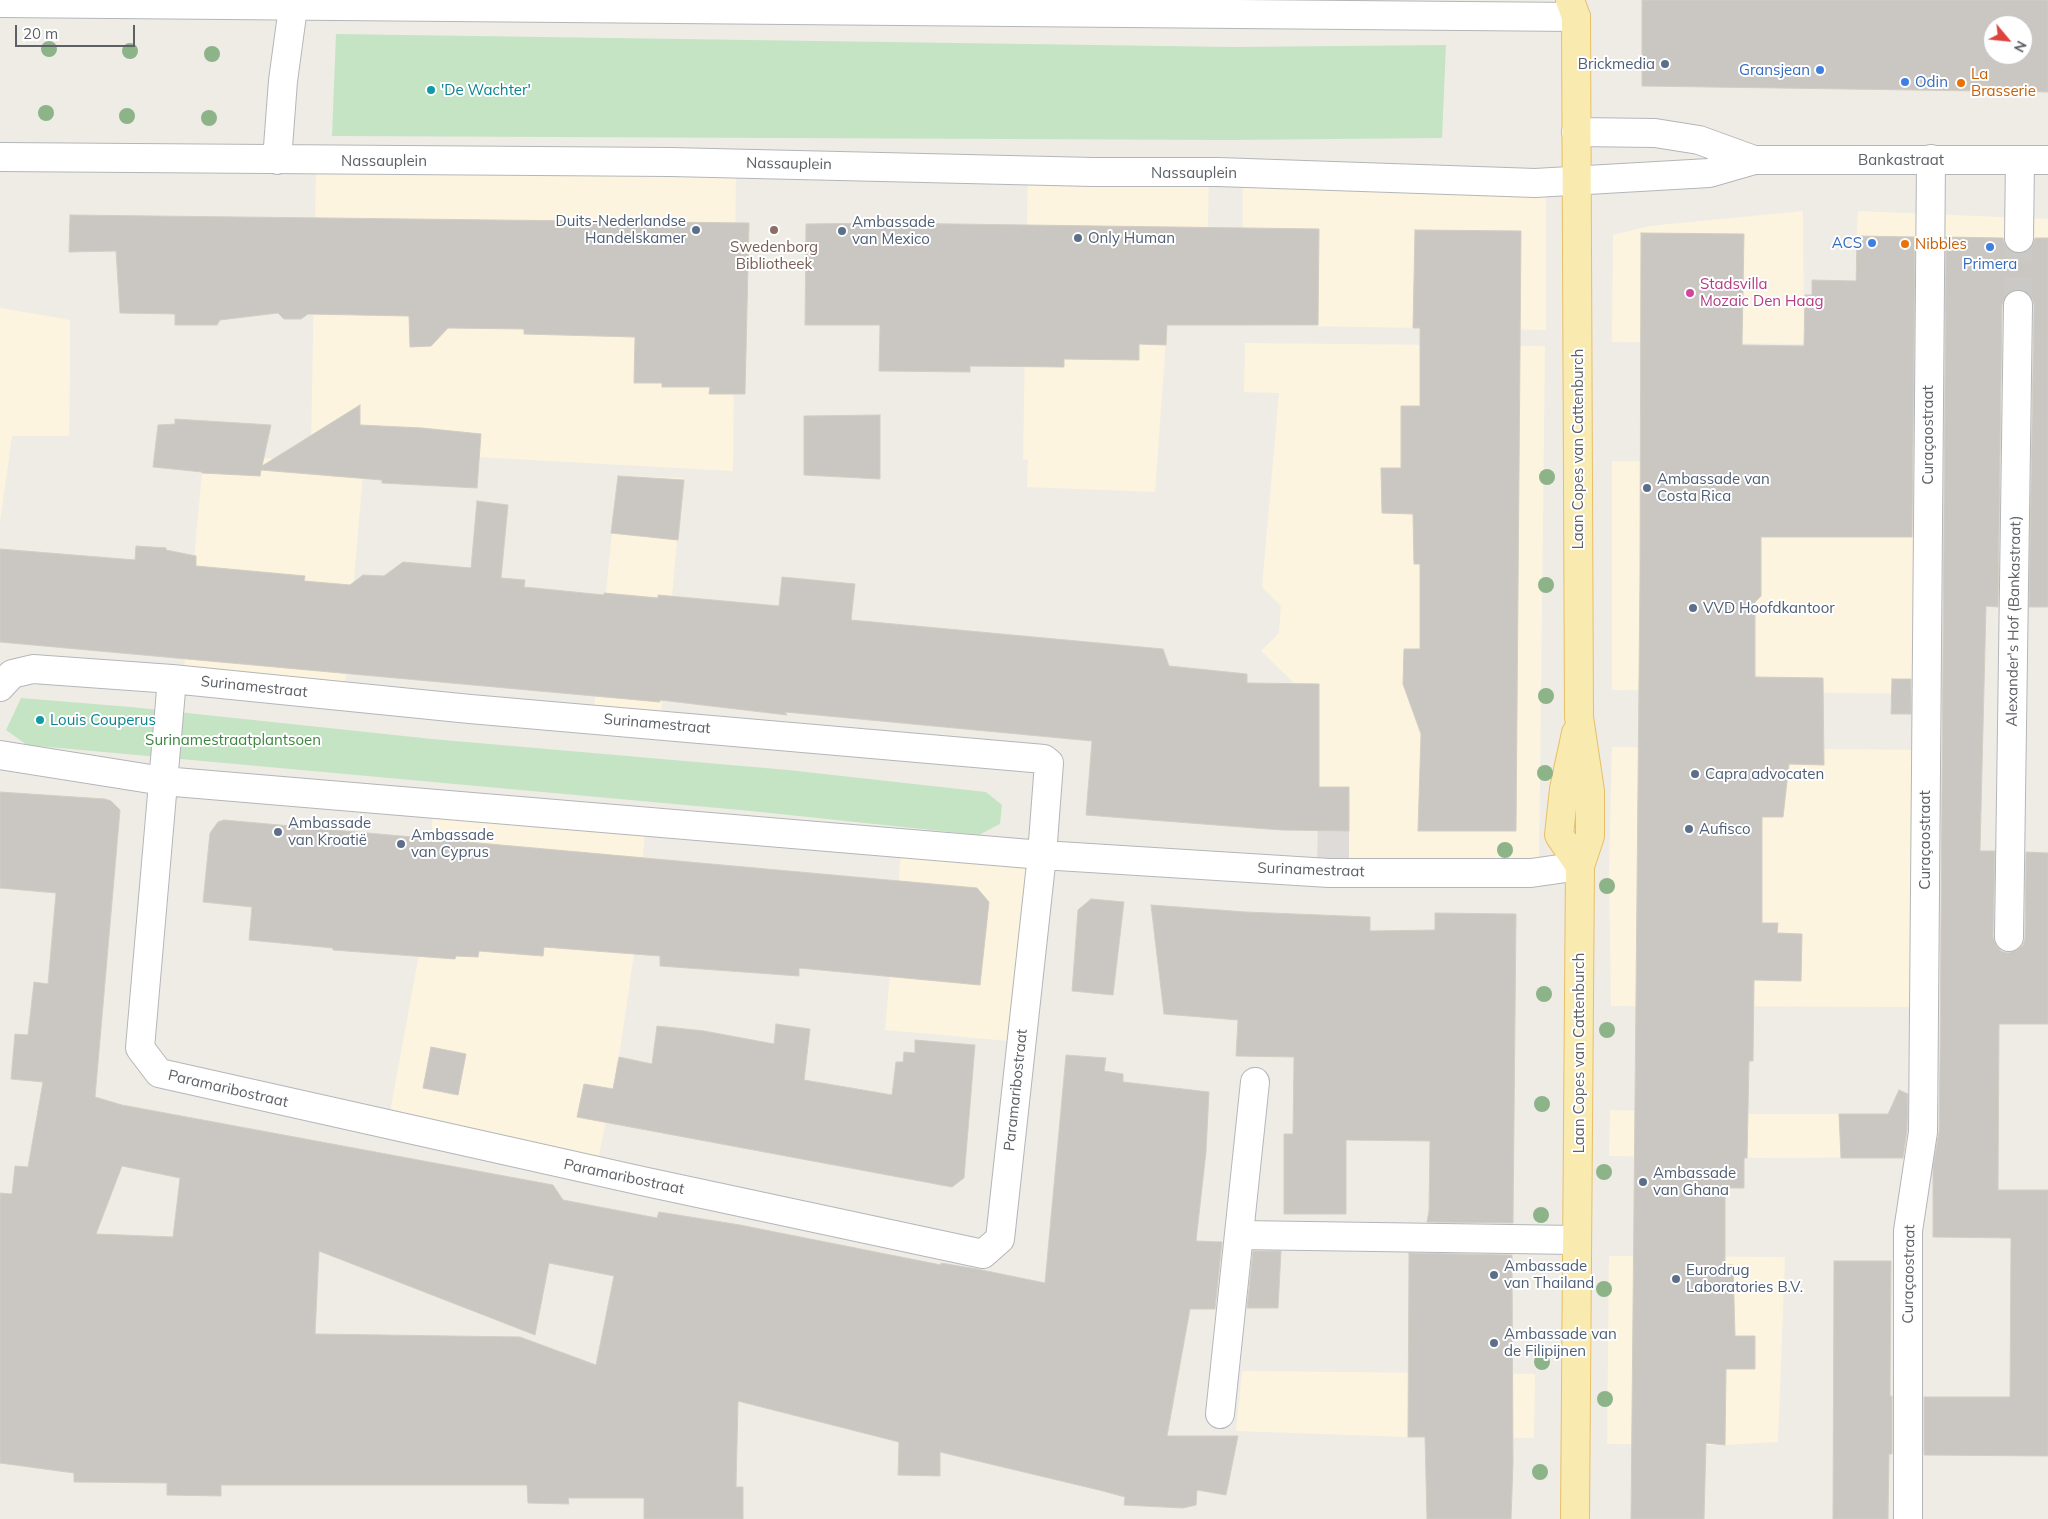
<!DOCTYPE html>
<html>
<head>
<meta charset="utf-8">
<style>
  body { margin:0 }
  #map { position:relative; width:2048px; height:1519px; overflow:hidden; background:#efece6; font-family:Mulish,sans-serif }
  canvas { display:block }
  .north { position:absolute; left:1983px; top:15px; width:50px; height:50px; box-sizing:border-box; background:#fff; border:1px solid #bec0c1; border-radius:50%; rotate:118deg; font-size:14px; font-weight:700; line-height:20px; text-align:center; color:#5d6165 }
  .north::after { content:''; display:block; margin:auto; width:18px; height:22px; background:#dd443d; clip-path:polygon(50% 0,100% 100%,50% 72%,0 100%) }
  .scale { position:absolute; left:15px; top:25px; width:120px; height:22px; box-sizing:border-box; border:2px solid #5d6165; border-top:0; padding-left:6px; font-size:15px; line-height:18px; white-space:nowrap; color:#5d6165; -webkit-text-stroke:4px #fff; paint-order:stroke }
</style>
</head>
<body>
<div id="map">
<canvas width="2048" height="1519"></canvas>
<div class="north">N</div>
<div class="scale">20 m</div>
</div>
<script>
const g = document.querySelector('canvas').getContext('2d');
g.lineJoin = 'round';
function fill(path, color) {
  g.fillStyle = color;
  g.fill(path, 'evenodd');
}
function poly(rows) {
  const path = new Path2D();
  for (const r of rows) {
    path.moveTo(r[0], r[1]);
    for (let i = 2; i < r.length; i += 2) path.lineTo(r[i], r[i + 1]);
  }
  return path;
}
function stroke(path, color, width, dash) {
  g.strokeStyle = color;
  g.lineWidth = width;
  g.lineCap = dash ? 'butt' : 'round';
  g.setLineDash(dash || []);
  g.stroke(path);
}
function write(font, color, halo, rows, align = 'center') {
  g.font = font + ' Mulish,sans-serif';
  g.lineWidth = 4;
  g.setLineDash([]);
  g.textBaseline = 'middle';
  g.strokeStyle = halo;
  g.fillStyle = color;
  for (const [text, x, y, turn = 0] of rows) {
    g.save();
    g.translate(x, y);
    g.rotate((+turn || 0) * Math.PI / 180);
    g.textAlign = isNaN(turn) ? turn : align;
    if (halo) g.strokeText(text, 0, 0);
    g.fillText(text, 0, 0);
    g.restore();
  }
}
const commercial = poly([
  [736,164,733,471,311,448,316,173],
  [1028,171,1209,174,1206,314,1167,325,1155,492,1027,487,1028,460,1023,459],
  [1243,175,1546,183,1546,330,1242,325],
  [1803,211,1804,344,1612,342,1613,235,1649,226],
  [1858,211,2048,219,2048,309,1854,294],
  [0,308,70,320,70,366,69,436,12,436,0,521],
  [1245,343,1545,346,1539,860,1349,865,1319,787,1297,686,1261,651,1279,633,1281,606,1262,587,1279,393,1244,392],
  [262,458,364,463,344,694,183,680,202,472],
  [1612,461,1928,466,1927,694,1612,690],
  [618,476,683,478,660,723,593,717],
  [1612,747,1926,750,1924,1007,1611,1006,1609,872],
  [434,804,646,822,634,954,619,1057,596,1170,388,1123,422,938],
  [902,844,1042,855,1021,1042,885,1030],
  [1610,1110,1748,1114,1923,1114,1919,1157,1747,1158,1609,1156],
  [1609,1256,1785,1257,1778,1442,1725,1445,1607,1444],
  [1242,1371,1535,1374,1534,1438,1408,1437,1236,1431]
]);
const industrial = poly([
  [1319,787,1349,787,1349,865,1317,864]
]);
const green = poly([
  [336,34,1233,47,1446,45,1442,138,1229,140,332,136],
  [21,698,131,707,432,739,788,770,986,792,1002,805,1000,824,979,835,751,811,27,745,6,730]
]);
const building = poly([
  [1642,0,2048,0,2048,92,1642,86,1642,0],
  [1993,25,2023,25,2023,55,1993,55,1993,25],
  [70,215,749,223,745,394,709,394,710,387,662,387,662,383,634,383,635,337,524,334,524,329,448,328,431,346,410,347,409,316,308,314,301,319,284,319,278,313,220,320,217,325,175,325,175,314,120,313,116,251,69,252,70,215],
  [881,223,1319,229,1318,325,1167,325,1166,345,1139,344,1139,360,1064,359,1064,367,970,366,970,372,879,371,880,325,805,325,806,224,881,223],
  [1415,230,1521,231,1516,831,1418,831,1421,734,1403,684,1404,649,1420,649,1420,564,1414,564,1413,514,1382,513,1381,468,1401,468,1401,406,1420,406,1420,328,1413,328,1415,230],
  [1641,233,1744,234,1742,345,1804,346,1805,295,1812,295,1812,280,1856,281,1857,236,1915,237,1912,537,1761,537,1761,596,1755,602,1755,677,1823,678,1824,765,1789,764,1783,817,1762,817,1762,923,1778,923,1777,933,1802,934,1801,981,1754,980,1753,1061,1749,1061,1747,1158,1744,1158,1744,1188,1725,1188,1725,1265,1733,1265,1735,1336,1755,1336,1755,1369,1726,1369,1725,1445,1706,1443,1704,1519,1631,1519,1640,575,1641,233],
  [1946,237,2003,238,2005,245,2011,251,2019,254,2026,252,2032,246,2035,238,2048,238,2048,607,2029,607,2034,305,2032,298,2026,292,2018,289,2011,291,2005,297,2002,305,1998,607,1986,606,1980,851,1995,851,1993,937,1996,945,2001,951,2008,953,2017,950,2023,945,2025,938,2026,852,2048,853,2048,1024,1999,1024,1998,1190,2048,1190,2048,1456,1924,1455,1924,1397,2010,1397,2011,1238,1933,1237,1933,1167,1939,1132,1940,1059,1946,237],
  [360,405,360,425,422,428,481,434,477,488,382,483,382,480,261,470,260,476,202,473,202,472,153,467,158,425,175,424,175,419,271,425,262,466,360,405],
  [880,415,880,479,804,475,804,416,880,415],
  [618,476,684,480,678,540,611,533,618,476],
  [477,501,508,505,501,578,525,580,524,587,604,595,604,593,658,598,658,595,779,606,782,577,855,584,851,620,1163,649,1169,666,1247,674,1247,683,1319,684,1319,787,1349,787,1349,831,1281,830,1086,815,1092,741,785,712,787,715,660,700,660,702,0,642,0,549,135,560,136,546,166,548,166,550,196,556,196,566,305,576,304,581,350,585,363,575,384,576,403,562,471,568,477,501],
  [1892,679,1911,679,1911,714,1891,714,1892,679],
  [0,792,105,799,111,801,120,810,95,1097,122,1105,553,1185,563,1200,657,1218,659,1212,740,1225,941,1265,941,1263,977,1269,1045,1283,1066,1055,1106,1058,1104,1071,1123,1074,1123,1082,1209,1092,1206,1152,1196,1241,1222,1242,1215,1309,1190,1309,1167,1436,1238,1436,1226,1495,1197,1490,1196,1505,1183,1508,1124,1505,1125,1497,1099,1490,940,1452,940,1476,898,1475,899,1442,738,1401,736,1487,743,1487,743,1519,644,1519,644,1498,568,1498,569,1504,528,1503,527,1485,221,1485,221,1496,167,1495,167,1483,74,1482,74,1473,0,1463,0,1193,12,1194,15,1166,28,1167,43,1082,11,1079,15,1034,28,1035,34,982,48,984,56,893,0,888,0,792],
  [122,1166,180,1178,173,1237,96,1234,122,1166],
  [319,1251,535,1335,549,1263,614,1276,596,1365,520,1337,315,1334,319,1251],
  [224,820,977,888,989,902,980,985,799,968,799,976,660,966,660,956,544,947,543,956,479,951,478,957,456,956,455,959,333,950,333,948,249,940,252,907,203,902,210,833,218,822,224,820],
  [1091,899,1124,902,1113,995,1072,991,1078,910,1091,899],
  [1151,905,1246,912,1370,917,1370,931,1435,930,1435,913,1516,914,1513,1223,1427,1222,1429,1211,1430,1141,1346,1140,1346,1214,1284,1214,1284,1134,1293,1134,1294,1057,1236,1056,1238,1020,1164,1014,1151,905],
  [776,1024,810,1029,804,1080,892,1095,896,1062,903,1062,904,1052,915,1053,915,1040,975,1045,964,1178,952,1187,577,1117,584,1084,613,1089,619,1057,652,1064,657,1026,704,1031,774,1044,776,1024],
  [431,1047,466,1054,458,1095,423,1088,431,1047],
  [1899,1090,1908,1094,1907,1131,1903,1158,1841,1158,1839,1114,1888,1114,1899,1090],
  [1253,1251,1281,1251,1278,1308,1247,1308,1253,1251],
  [1409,1253,1512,1255,1513,1463,1511,1519,1427,1519,1425,1437,1408,1437,1409,1253],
  [1834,1261,1891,1261,1890,1396,1892,1396,1892,1454,1889,1454,1888,1519,1833,1519,1834,1261]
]);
const minorTunnel = poly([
  [2018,305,2019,238]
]);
const minor = poly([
  [0,3,1576,17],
  [1576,132,1655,133,1699,140,1754,160],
  [0,157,670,162,1093,172,1218,172,1535,183,1709,173,1754,160,2048,160],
  [277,160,283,81,294,0],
  [2019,238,2020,160],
  [0,687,12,674,33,669,172,679,470,709,1044,759,1049,763,1042,855,1000,1239,983,1254,642,1181,159,1073,140,1048,172,679],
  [0,755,163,781,1042,855,1329,873,1531,873,1580,866],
  [2009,937,2018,305],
  [1240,1235,1577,1240],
  [1220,1414,1255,1082],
  [1908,1519,1908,1231,1923,1132,1931,159]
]);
const major = poly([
  [1570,0,1576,17,1579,717,1590,791,1590,836,1580,866,1575,1519],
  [1576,733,1564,789,1559,835,1580,866]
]);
const trees = [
  [49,49],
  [130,51],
  [212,54],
  [46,113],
  [127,116],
  [209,118],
  [1547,477],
  [1546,585],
  [1546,696],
  [1545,773],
  [1505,850],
  [1607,886],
  [1544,994],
  [1607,1030],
  [1542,1104],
  [1604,1172],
  [1541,1215],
  [1604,1289],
  [1542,1362],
  [1605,1399],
  [1540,1472]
];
const markers = [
  [1665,64,5,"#5c6f8a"],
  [1820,70,5,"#3f7fe0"],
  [1905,82,5,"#3f7fe0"],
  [1961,83,5,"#e8710a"],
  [431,90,5,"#0f9aa8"],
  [696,230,5,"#5c6f8a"],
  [774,230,5,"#8d6e63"],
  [842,231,5,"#5c6f8a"],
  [1078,238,5,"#5c6f8a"],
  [1872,243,5,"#3f7fe0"],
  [1905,244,5,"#e8710a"],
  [1990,247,5,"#3f7fe0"],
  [1690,293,5,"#d1479c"],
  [1647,488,5,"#5c6f8a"],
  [1693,608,5,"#5c6f8a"],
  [40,720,5,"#0f9aa8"],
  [1695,774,5,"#5c6f8a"],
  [1689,829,5,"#5c6f8a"],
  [278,832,5,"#5c6f8a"],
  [401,844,5,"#5c6f8a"],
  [1643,1182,5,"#5c6f8a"],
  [1494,1275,5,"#5c6f8a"],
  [1676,1279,5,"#5c6f8a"],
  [1494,1343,5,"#5c6f8a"]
];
const serviceNames = [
  ["Brickmedia",1655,64,"right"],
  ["Duits-Nederlandse",686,221,"right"],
  ["Handelskamer",686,238,"right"],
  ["Ambassade",852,222],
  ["van Mexico",852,239],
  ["Only Human",1088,238],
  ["Ambassade van",1657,479],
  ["Costa Rica",1657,496],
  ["VVD Hoofdkantoor",1703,608],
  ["Capra advocaten",1705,774],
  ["Ambassade",288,823],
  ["van Kroatië",288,840],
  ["Aufisco",1699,829],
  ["Ambassade",411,835],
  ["van Cyprus",411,852],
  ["Ambassade",1653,1173],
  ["van Ghana",1653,1190],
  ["Ambassade",1504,1266],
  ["van Thailand",1504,1283],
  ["Eurodrug",1686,1270],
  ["Laboratories B.V.",1686,1287],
  ["Ambassade van",1504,1334],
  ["de Filipijnen",1504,1351]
];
const shopNames = [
  ["Gransjean",1810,70],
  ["Odin",1915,82,"left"],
  ["ACS",1862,243],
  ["Primera",1990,264,"center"]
];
const foodNames = [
  ["La",1971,74],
  ["Brasserie",1971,91],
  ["Nibbles",1915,244]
];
const cultureNames = [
  ["'De Wachter'",441,90],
  ["Louis Couperus",50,720]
];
const streetNames = [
  ["Bankastraat",1901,160],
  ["Nassauplein",384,161],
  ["Nassauplein",789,164,1],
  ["Nassauplein",1194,173],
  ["Curaçaostraat",1928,435,-90],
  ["Laan Copes van Cattenburch",1578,449,-90],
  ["Alexander's Hof (Bankastraat)",2014,621,-89],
  ["Surinamestraat",254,687,6],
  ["Surinamestraat",657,724,5],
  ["Curaçaostraat",1925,840,-90],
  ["Surinamestraat",1311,870,2],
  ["Laan Copes van Cattenburch",1579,1053,-90],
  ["Paramaribostraat",228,1089,13],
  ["Paramaribostraat",1016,1090,-84],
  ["Paramaribostraat",624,1177,12],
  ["Curaçaostraat",1909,1274,-89]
];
const educationNames = [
  ["Swedenborg",774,247],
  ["Bibliotheek",774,264]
];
const hotelNames = [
  ["Stadsvilla",1700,284],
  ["Mozaic Den Haag",1700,301]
];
const parkNames = [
  ["Surinamestraatplantsoen",233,740]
];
fill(commercial, '#fcf4de');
fill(industrial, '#dedbd8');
fill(green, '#c5e4c4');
fill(building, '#cac7c2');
stroke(building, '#d3cec4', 1);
stroke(minorTunnel, '#cac9c6', 28, [28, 14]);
stroke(minor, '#b3b6b9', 30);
stroke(major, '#e8bf66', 30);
stroke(minor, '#fff', 28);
stroke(major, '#f9ebb0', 28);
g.fillStyle = '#8db389';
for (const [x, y] of trees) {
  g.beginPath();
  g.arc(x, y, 8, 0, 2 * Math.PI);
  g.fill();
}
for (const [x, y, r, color] of markers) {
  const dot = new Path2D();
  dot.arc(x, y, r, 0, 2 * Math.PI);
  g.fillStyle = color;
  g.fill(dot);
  stroke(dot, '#fff', 2);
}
write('15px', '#4e5e75', '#fff', serviceNames, 'left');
write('15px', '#366cbe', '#fff', shopNames, 'right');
write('15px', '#c56008', '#fff', foodNames, 'left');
write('15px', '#0d838f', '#fff', cultureNames, 'left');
write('15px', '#5d6165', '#fff', streetNames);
write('15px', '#785e54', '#fff', educationNames);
write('15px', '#b23c85', '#fff', hotelNames, 'left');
write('15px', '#3c853d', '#fff', parkNames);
</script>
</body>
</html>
